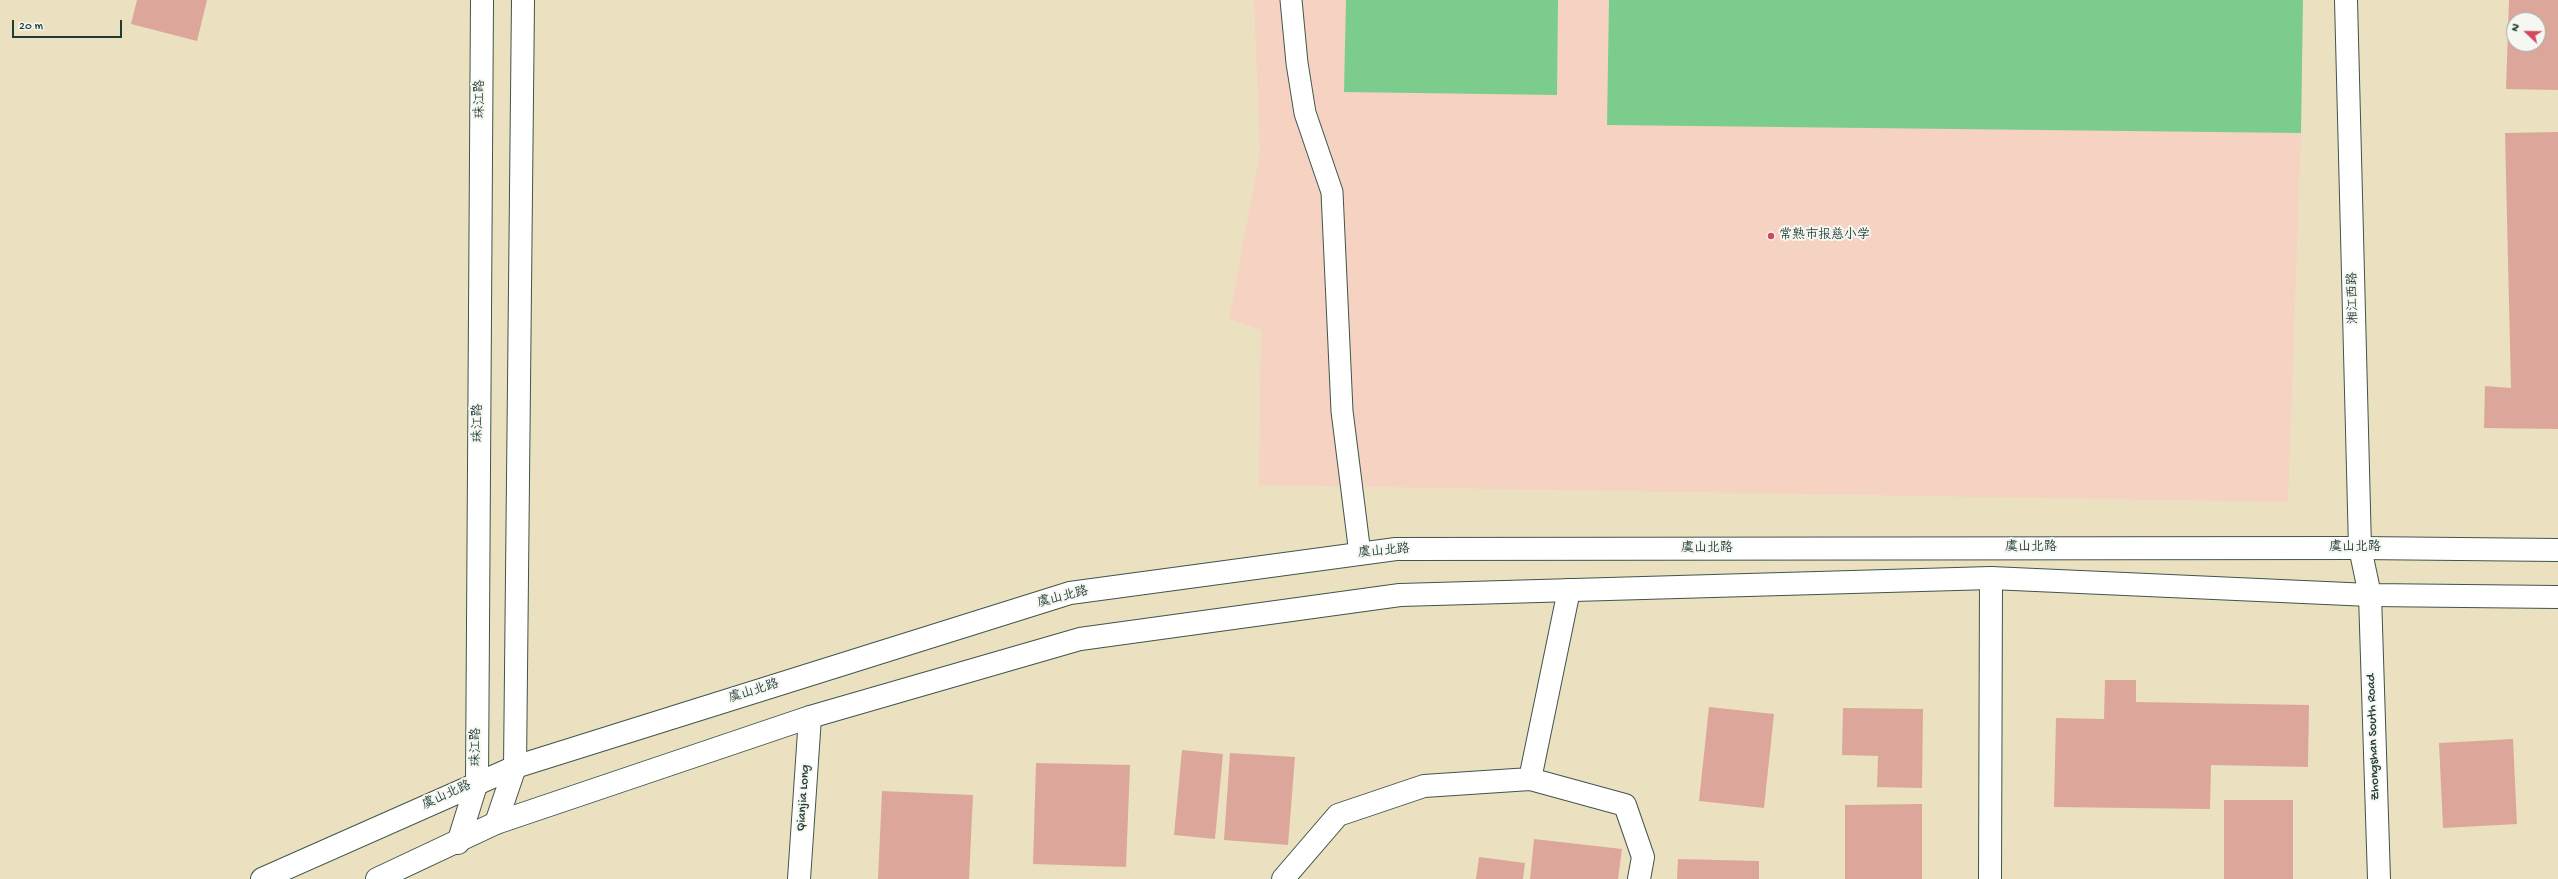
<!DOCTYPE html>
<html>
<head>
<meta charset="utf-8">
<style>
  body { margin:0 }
  #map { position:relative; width:2558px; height:879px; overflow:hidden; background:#ebe1c1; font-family:"Gochi Hand",sans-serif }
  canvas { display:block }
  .north { position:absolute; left:2506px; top:12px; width:40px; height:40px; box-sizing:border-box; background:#f6f6f2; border:1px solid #a0aca6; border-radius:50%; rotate:292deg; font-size:11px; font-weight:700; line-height:16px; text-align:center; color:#1f3d34 }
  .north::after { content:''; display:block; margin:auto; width:14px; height:18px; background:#d1495b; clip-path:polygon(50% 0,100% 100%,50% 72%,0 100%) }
  .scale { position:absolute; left:12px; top:20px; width:110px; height:18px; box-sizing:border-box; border:2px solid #1f3d34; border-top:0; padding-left:5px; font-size:12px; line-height:14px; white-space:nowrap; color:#1f3d34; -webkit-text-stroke:3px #f6f6f2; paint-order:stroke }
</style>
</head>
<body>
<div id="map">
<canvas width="2558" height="879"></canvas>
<div class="north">N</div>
<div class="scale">20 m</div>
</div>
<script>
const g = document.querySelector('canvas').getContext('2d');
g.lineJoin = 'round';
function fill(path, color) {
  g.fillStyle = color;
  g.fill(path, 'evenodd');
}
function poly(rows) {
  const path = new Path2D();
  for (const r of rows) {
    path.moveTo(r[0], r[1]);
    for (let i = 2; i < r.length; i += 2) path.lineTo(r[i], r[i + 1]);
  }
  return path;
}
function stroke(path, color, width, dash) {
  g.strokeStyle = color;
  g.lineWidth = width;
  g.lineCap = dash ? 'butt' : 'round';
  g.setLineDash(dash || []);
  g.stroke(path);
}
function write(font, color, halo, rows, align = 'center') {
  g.font = font + ' "Gochi Hand","LXGW WenKai TC",sans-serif';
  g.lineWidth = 4;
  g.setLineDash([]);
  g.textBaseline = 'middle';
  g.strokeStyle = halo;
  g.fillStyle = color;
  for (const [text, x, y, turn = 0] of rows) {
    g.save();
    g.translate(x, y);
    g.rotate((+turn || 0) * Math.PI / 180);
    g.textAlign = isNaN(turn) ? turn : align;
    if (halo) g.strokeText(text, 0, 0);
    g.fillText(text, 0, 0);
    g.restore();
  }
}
const built = poly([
  [1254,0,2303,0,2301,133,2288,502,1259,485,1261,330,1229,319,1260,153]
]);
const green = poly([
  [1346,0,1558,0,1557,95,1344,92],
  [1609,0,2303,0,2301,133,1607,125]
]);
const building = poly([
  [137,0,207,0,197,41,131,24],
  [2509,0,2558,0,2558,90,2506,89],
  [2514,20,2538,20,2538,44,2514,44],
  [2558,132,2558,429,2484,428,2485,386,2511,388,2505,133],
  [2105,680,2136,680,2136,702,2309,705,2308,767,2211,765,2210,809,2054,807,2056,718,2104,719],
  [1709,707,1774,714,1764,808,1699,801],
  [1843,708,1923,709,1922,788,1877,787,1878,756,1842,755],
  [2513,739,2517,824,2443,828,2439,743],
  [1182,750,1223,754,1215,839,1174,835],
  [1230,753,1295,757,1288,845,1224,840],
  [1036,763,1130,765,1126,867,1033,864],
  [882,791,973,795,969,879,878,879],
  [2224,800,2293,800,2293,879,2224,879],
  [1922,804,1922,879,1845,879,1845,805],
  [1534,839,1622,849,1618,879,1530,879],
  [1479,857,1525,863,1523,879,1476,879],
  [1678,859,1759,861,1759,879,1677,879]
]);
const lane = poly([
  [1291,0,1297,63,1305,113,1332,192,1342,411,1360,554]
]);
const street = poly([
  [2370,595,2379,879],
  [1530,779,1569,590],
  [799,879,810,717],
  [1283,879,1338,815,1424,786,1530,779,1625,805,1643,857,1639,879],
  [1990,879,1991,578]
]);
const secondary = poly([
  [2346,0,2360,548,2370,595],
  [496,823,515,767,523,0],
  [458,843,477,782,482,0]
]);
const primary = poly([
  [262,879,515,767,1070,593,1396,549,2360,548,2558,550],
  [377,879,496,823,810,717,1080,639,1400,595,1991,578,2370,595,2558,597]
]);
const markers = [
  [1771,236,4,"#d1495b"]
];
const streetNames = [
  ["珠江路",481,99,-90],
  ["湘江西路",2354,298,-91],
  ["珠江路",479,423,-90],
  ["虞山北路",2031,548],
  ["虞山北路",2355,548],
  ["虞山北路",1707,549],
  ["虞山北路",1384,552,-5],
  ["虞山北路",1063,598,-14],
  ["虞山北路",754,692,-17],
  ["Zhongshan South Road",2374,737,-92],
  ["珠江路",477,747,-90],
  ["虞山北路",447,796,-24],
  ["Qianjia Long",804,798,-86]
];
const poiNames = [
  ["常熟市报慈小学",1779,236]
];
fill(built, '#f5d2c2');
fill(green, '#7ccd8d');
fill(building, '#dca79a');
stroke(lane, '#3e5649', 23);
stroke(street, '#3e5649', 24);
stroke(secondary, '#3e5649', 24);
stroke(primary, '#3e5649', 24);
stroke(lane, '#fff', 21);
stroke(street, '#fff', 22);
stroke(secondary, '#fff', 22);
stroke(primary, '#fff', 22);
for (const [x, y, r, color] of markers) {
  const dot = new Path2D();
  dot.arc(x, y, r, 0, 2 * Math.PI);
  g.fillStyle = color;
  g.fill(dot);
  stroke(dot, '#f6f6f2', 1.5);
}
write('13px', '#1f3d34', '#f6f6f2', streetNames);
write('13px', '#1f3d34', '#f6f6f2', poiNames, 'left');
</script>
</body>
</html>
